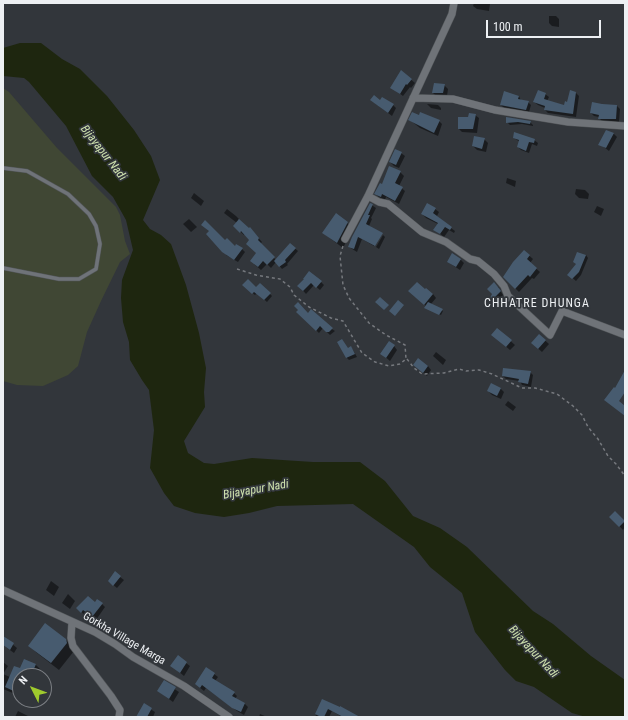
<!DOCTYPE html>
<html>
<head>
<meta charset="utf-8">
<style>
  body { margin:0 }
  #map { position:relative; width:628px; height:720px; overflow:hidden; background:#32363b; font-family:"Roboto Condensed",sans-serif }
  canvas { display:block }
  .frame { position:absolute; inset:0; border:4px solid #edf0f3; pointer-events:none }
  .north { position:absolute; left:12px; top:668px; width:40px; height:40px; box-sizing:border-box; background:#32363b; border:1px solid #7d8085; border-radius:50%; rotate:312deg; font-size:11px; font-weight:700; line-height:16px; text-align:center; color:#edf0f3 }
  .north::after { content:''; display:block; margin:auto; width:14px; height:18px; background:#9fca2d; clip-path:polygon(50% 0,100% 100%,50% 72%,0 100%) }
  .scale { position:absolute; left:486px; top:20px; width:115px; height:18px; box-sizing:border-box; border:2px solid #edf0f3; border-top:0; padding-left:5px; font-size:12px; line-height:14px; white-space:nowrap; color:#edf0f3; -webkit-text-stroke:3px #32363b; paint-order:stroke }
</style>
</head>
<body>
<div id="map">
<canvas width="628" height="720"></canvas>
<div class="frame"></div>
<div class="north">N</div>
<div class="scale">100 m</div>
</div>
<script>
const g = document.querySelector('canvas').getContext('2d');
g.lineJoin = 'round';
function fill(path, color) {
  g.fillStyle = color;
  g.fill(path, 'evenodd');
}
function poly(rows) {
  const path = new Path2D();
  for (const r of rows) {
    path.moveTo(r[0], r[1]);
    for (let i = 2; i < r.length; i += 2) path.lineTo(r[i], r[i + 1]);
  }
  return path;
}
function stroke(path, color, width, dash) {
  g.strokeStyle = color;
  g.lineWidth = width;
  g.lineCap = dash ? 'butt' : 'round';
  g.setLineDash(dash || []);
  g.stroke(path);
}
function write(font, color, halo, rows, align = 'center') {
  g.font = font + ' "Roboto Condensed",sans-serif';
  g.lineWidth = 3.5;
  g.setLineDash([]);
  g.textBaseline = 'middle';
  g.strokeStyle = halo;
  g.fillStyle = color;
  for (const [text, x, y, turn = 0] of rows) {
    g.save();
    g.translate(x, y);
    g.rotate((+turn || 0) * Math.PI / 180);
    g.textAlign = isNaN(turn) ? turn : align;
    if (halo) g.strokeText(text, 0, 0);
    g.fillText(text, 0, 0);
    g.restore();
  }
}
const green = poly([
  [3,88,9,92,57,148,116,207,120,215,125,241,130,254,120,262,101,301,87,332,78,366,68,375,43,386,17,385,3,381]
]);
const water = poly([
  [20,43,41,43,62,59,80,69,107,96,134,130,151,156,160,180,143,220,150,229,161,235,171,244,186,285,199,333,206,368,204,392,205,407,184,441,188,453,204,463,214,464,252,458,313,462,360,462,385,481,413,516,440,528,467,547,533,611,553,624,591,656,625,680,625,717,586,717,572,713,534,687,516,681,505,670,475,632,462,593,430,567,414,547,353,504,277,506,249,513,224,517,195,513,174,506,164,493,150,468,154,430,149,390,142,380,130,360,129,342,123,322,121,298,122,280,133,250,126,220,113,197,92,176,66,126,29,82,24,78,3,76,3,48]
]);
const shadow = poly([
  [474,3,489,3,490,4,489,11,477,9,473,6],
  [549,16,556,16,559,19,559,27,552,26,549,23],
  [402,72,415,83,411,88,410,87,403,96,391,87],
  [435,84,444,85,448,89,447,96,437,97,433,93],
  [576,93,579,96,576,117,548,113,545,110,545,108,538,105,534,102,545,94,549,97,547,101,565,106],
  [519,96,521,101,528,102,531,105,529,112,504,108,501,105],
  [371,100,393,105,396,108,392,116],
  [427,104,438,105,441,108,441,110,431,108],
  [617,106,620,109,619,122,602,122,599,117,594,116,591,113],
  [475,115,479,118,477,133,462,132,459,129,469,118],
  [507,118,530,122,533,125,533,126,522,124,510,125,507,122],
  [410,120,439,121,442,124,438,136,420,128],
  [613,133,617,137,609,151,600,144],
  [514,138,534,140,538,143,537,146,532,144,529,153,521,150,518,147,520,142],
  [484,139,488,143,486,152,477,150,473,146],
  [401,153,405,156,399,168,394,166,390,162],
  [400,172,404,176,399,186,405,191,399,204,386,197,385,200,379,197,376,194,382,185],
  [507,178,516,181,515,187,506,183],
  [576,189,585,190,589,194,588,199,579,198,575,194],
  [194,193,204,201,201,206,191,198],
  [370,204,376,208,371,218,372,219,369,226,382,234,374,246,362,239,357,252,349,247],
  [597,206,604,209,601,216,594,212],
  [227,209,236,216,239,219,238,220,253,232,262,242,260,244,276,260,290,244,298,251,287,264,288,265,282,269,276,262,271,268,267,264,261,270,254,264,257,253,251,240,245,234,244,235,234,226,237,223,224,213],
  [435,209,439,212,437,216,451,228,455,231,454,233,449,230,444,237,434,229,438,224,426,218,422,214],
  [336,214,353,228,343,248,323,233],
  [189,219,197,227,191,232,183,224],
  [383,235,385,237,379,249,376,247],
  [225,241,235,247,242,249,245,252,238,262,226,255],
  [524,251,533,259,530,263,540,272,534,279,532,278,519,292,504,277],
  [586,255,588,258,581,275,576,281,568,274],
  [461,260,464,263,460,270,448,262],
  [305,279,321,282,324,285,320,290,314,285,306,294,299,286],
  [260,284,272,296,267,302,257,293,255,295,243,285,256,289],
  [498,287,503,295,497,302,491,298],
  [433,294,436,298,431,304,443,311,441,315,426,308,426,306,413,295],
  [297,312,308,314,335,331,330,335,323,328,319,333],
  [497,329,515,345,510,350,496,338],
  [539,335,549,344,542,352,532,343],
  [342,340,348,349,351,347,353,350,357,357,349,360,347,358],
  [394,346,397,350,390,361,382,354],
  [436,352,446,360,443,365,433,356],
  [414,365,428,366,431,370,427,376],
  [530,372,533,375,531,387,522,385,520,381,506,379,503,376],
  [492,384,501,389,504,392,501,399,492,395,488,391],
  [508,401,516,407,513,411,505,405],
  [615,512,625,522,625,527,623,530,611,517],
  [120,577,124,580,117,588,112,584],
  [51,581,59,587,54,596,46,590],
  [68,594,75,601,70,609,62,603],
  [95,604,102,604,105,607,96,620,87,613,85,616,78,608],
  [5,638,17,648,14,653,3,645],
  [65,639,73,647,74,651,59,670,37,653,29,646],
  [178,657,190,666,184,676,172,666],
  [3,662,8,666,3,674,10,677,21,670,35,664,40,669,37,676,20,676,20,696,3,689],
  [214,674,218,677,215,681,234,693,237,696,235,699,245,704,248,707,244,715,237,711,206,688,204,691,199,687],
  [164,682,179,692,173,702,158,691],
  [323,701,358,717,342,717,332,711,329,717,315,717],
  [144,705,155,712,153,717,138,717],
  [18,711,30,717,15,717],
  [260,714,267,717,259,717]
]);
const building = poly([
  [401,70,412,79,407,85,406,84,400,94,390,88],
  [434,83,445,84,443,93,432,93],
  [538,90,546,93,544,99,564,105,565,101,567,102,570,90,576,92,573,114,544,110,545,106,533,102],
  [504,91,519,96,518,99,529,101,526,110,500,105],
  [374,95,380,100,382,97,394,104,388,113,370,100],
  [592,102,602,104,617,105,616,119,598,119,599,115,590,113],
  [412,112,419,115,420,112,440,120,434,133,408,120],
  [469,113,476,114,473,129,458,129,458,117,468,117],
  [506,117,531,121,530,124,518,122,506,123],
  [606,130,614,133,606,148,598,145],
  [514,132,535,139,534,143,529,142,526,151,517,147,519,140,513,138],
  [474,136,485,138,482,149,472,146],
  [395,149,402,152,396,165,389,162],
  [389,166,401,171,395,183,403,187,395,201,382,194,381,197,374,194,380,183,382,184],
  [370,203,373,204,368,215,370,215,366,224,383,233,375,246,358,237,354,249,348,247,352,237],
  [427,203,436,208,433,213,452,227,450,230,445,227,440,234,433,230,438,223,421,214],
  [336,213,348,222,337,243,322,233],
  [239,219,249,228,250,227,259,238,258,240,275,257,267,265,263,261,258,267,250,261,256,253,246,244,249,240,241,231,240,233,233,226],
  [205,220,225,240,227,238,235,246,236,244,243,248,234,260,222,252,206,234,209,231,201,225],
  [290,243,296,248,285,260,286,262,279,267,274,261],
  [524,250,530,255,527,259,537,268,530,277,528,275,515,289,503,277,513,262],
  [577,252,586,255,579,272,572,279,567,275,576,264,573,262],
  [452,253,461,259,456,267,447,262],
  [309,271,322,281,316,288,311,283,303,291,297,286,304,279,303,279],
  [248,279,256,287,260,283,271,293,264,300,254,292,252,294,242,285],
  [417,282,425,289,426,288,433,294,424,305,408,291],
  [494,282,501,291,492,300,490,298,492,294,487,289],
  [380,297,389,305,384,310,375,302],
  [398,300,404,305,395,316,389,311],
  [298,302,308,313,311,309,333,328,329,332,326,332,320,326,316,331,296,312,298,310,294,306],
  [428,302,443,309,439,315,424,308],
  [497,328,512,340,506,347,491,335],
  [539,334,546,340,538,349,531,343],
  [342,339,348,348,351,346,355,354,346,358,337,342],
  [389,341,395,345,386,358,380,354],
  [418,358,428,366,423,373,413,365],
  [503,368,531,371,528,384,518,382,519,379,502,376],
  [625,370,625,392,619,401,625,406,625,416,604,400,614,387,615,388],
  [491,383,501,388,497,396,487,391],
  [615,511,625,521,619,527,609,517],
  [115,571,121,576,113,586,108,581],
  [88,596,95,602,97,599,103,603,92,617,83,610,81,613,76,608],
  [45,623,66,639,67,643,51,663,28,646],
  [3,636,14,643,10,650,3,645],
  [178,655,187,662,180,673,170,666],
  [24,659,36,664,31,676,20,676,20,694,5,687,14,666,20,668],
  [206,667,215,673,212,678,235,692,232,696,245,703,241,712,232,708,202,685,200,688,195,684],
  [164,680,176,687,169,699,157,691],
  [322,699,340,707,340,706,360,717,343,717,328,709,324,717,321,717,315,714],
  [144,703,152,708,147,717,136,717]
]);
const path = poly([
  [237,269,256,275,280,279,290,287,294,295,309,307,331,318,343,321,362,353,375,362,389,366,400,364,406,359,405,345,386,335,369,323,349,298,343,285,340,256,343,246],
  [407,359,414,368,422,374,444,373,459,369,466,371,479,370,492,374,522,388,535,388,557,394,573,406,582,415,588,427,598,439,608,456,616,464,625,476]
]);
const service = poly([
  [3,168,27,171,68,194,89,214,96,226,100,244,96,269,79,279,59,279,3,268]
]);
const minor = poly([
  [413,98,453,99,495,110,568,122,625,126],
  [368,196,379,202,388,204,422,232,446,242,470,259,478,261,494,274,504,286,508,296,550,335,562,311,625,335],
  [345,239,368,196,391,146,452,14,454,3],
  [3,590,95,632,115,644,133,657,184,686,229,717],
  [72,622,71,638,73,646,111,696,120,710,119,717]
]);
const streetNames = [
  ["Gorkha Village Marga",124,639,30]
];
const waterNames = [
  ["Bijayapur Nadi",103,153,52],
  ["Bijayapur Nadi",256,490,-10],
  ["Bijayapur Nadi",533,652,47]
];
const neighbourhoodNames = [
  ["CHHATRE DHUNGA",537,304]
];
fill(green, '#404734');
fill(water, '#1e260f');
fill(shadow, '#0007');
fill(building, '#475b6f');
stroke(service, '#515558', 4.5);
stroke(minor, '#515558', 8);
stroke(path, '#76797e', 1.5, [3, 3]);
stroke(service, '#6f7378', 3.5);
stroke(minor, '#6f7378', 7);
write('11px', '#edf0f3', '#32363b', streetNames);
write('italic 12px', '#cee1ae', '#32363b', waterNames);
g.letterSpacing = '1px';
write('12px', '#edf0f3', '#32363b', neighbourhoodNames);
g.letterSpacing = '0px';
</script>
</body>
</html>
